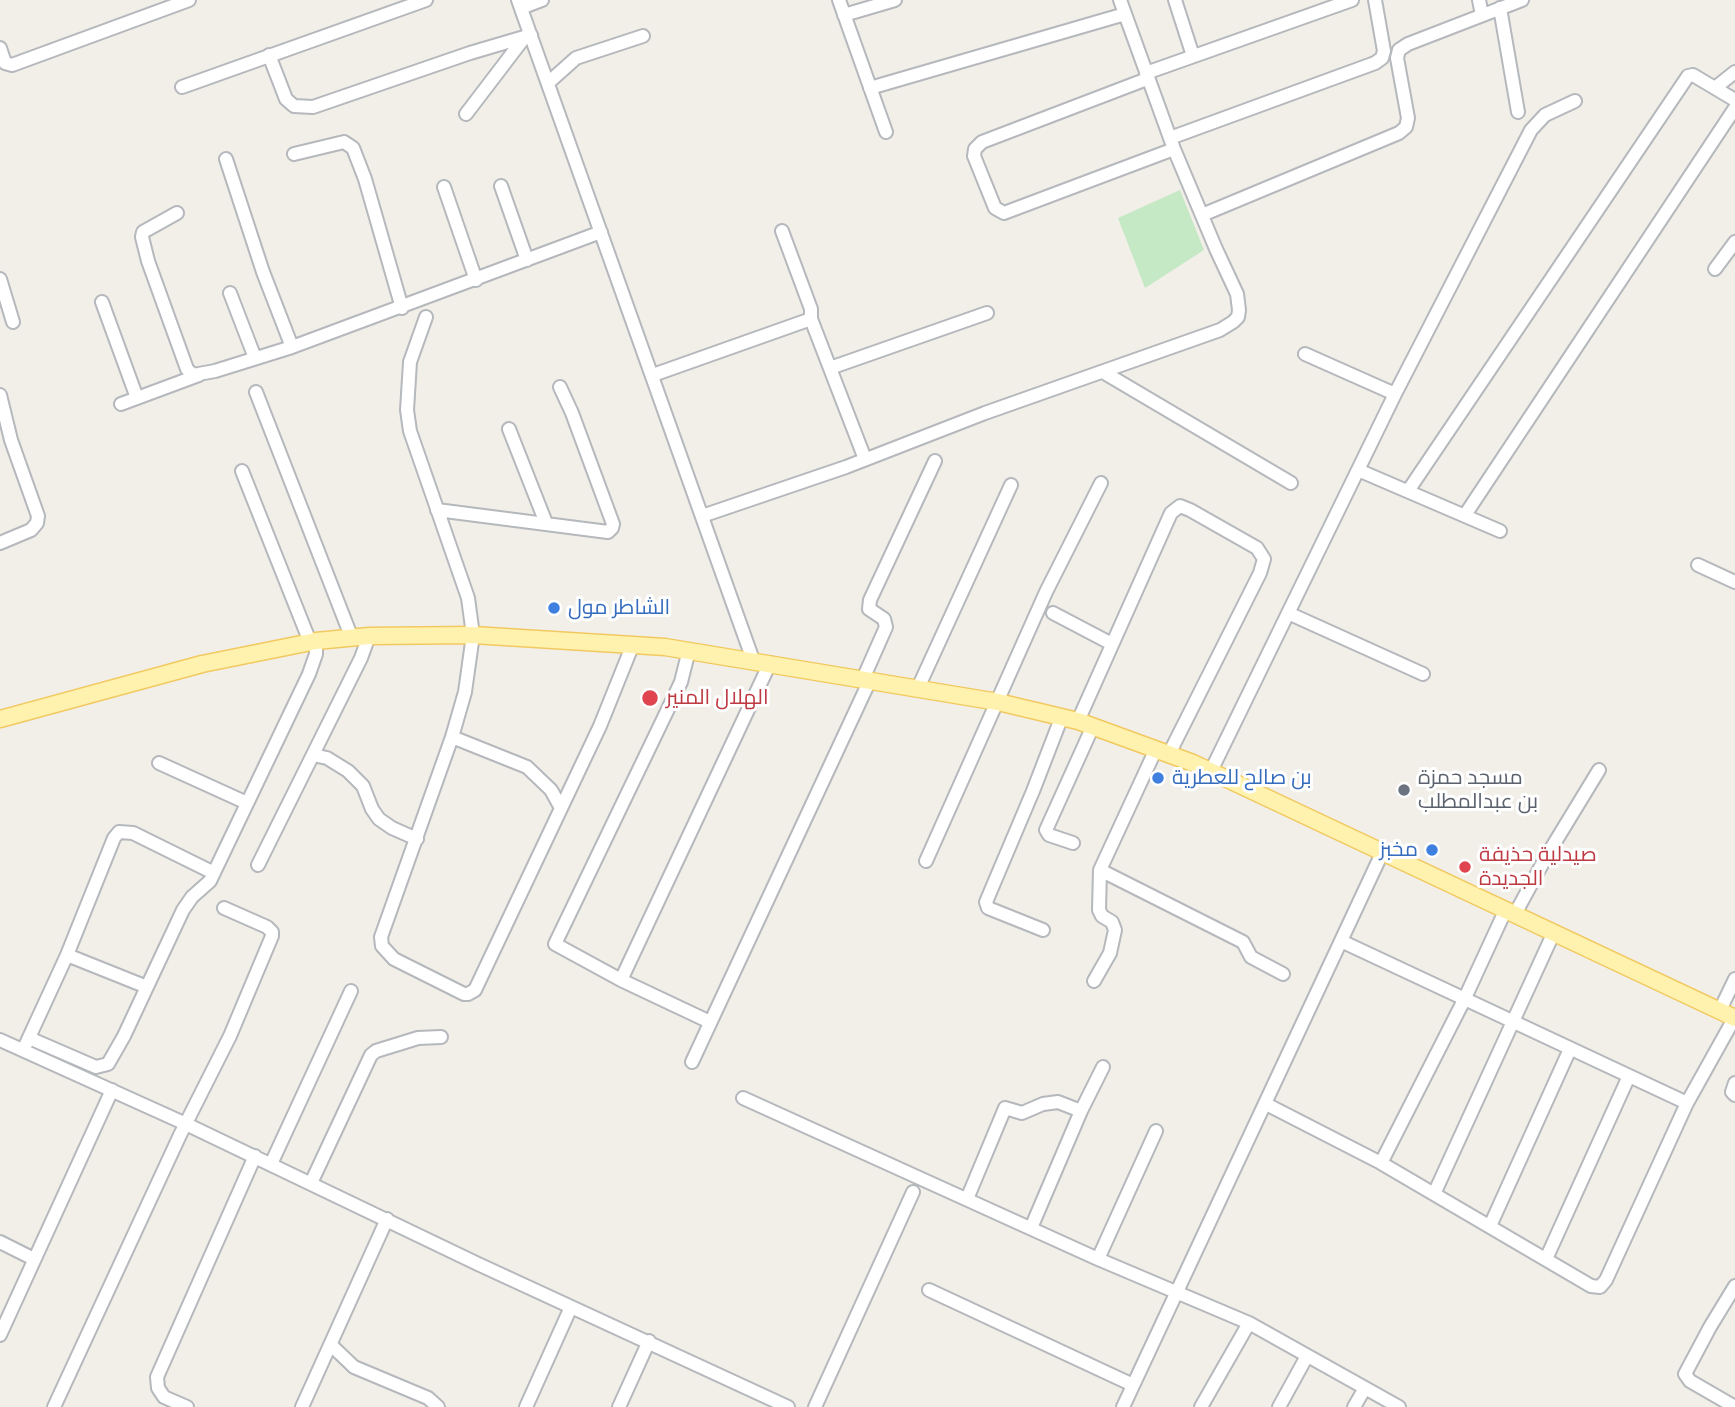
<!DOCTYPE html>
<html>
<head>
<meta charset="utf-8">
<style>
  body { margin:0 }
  canvas { display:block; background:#f1efe8 }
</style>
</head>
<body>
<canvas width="1735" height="1407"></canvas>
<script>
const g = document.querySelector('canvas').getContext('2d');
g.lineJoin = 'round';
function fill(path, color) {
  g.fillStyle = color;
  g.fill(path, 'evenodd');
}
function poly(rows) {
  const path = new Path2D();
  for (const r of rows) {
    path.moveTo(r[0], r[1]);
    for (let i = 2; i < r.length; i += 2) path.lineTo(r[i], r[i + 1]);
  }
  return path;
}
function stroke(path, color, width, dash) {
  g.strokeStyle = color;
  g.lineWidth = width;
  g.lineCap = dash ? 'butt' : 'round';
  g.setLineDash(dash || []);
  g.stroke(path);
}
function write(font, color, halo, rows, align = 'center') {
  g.font = font + ' "Fira Sans Condensed",Cairo,sans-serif';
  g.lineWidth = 6;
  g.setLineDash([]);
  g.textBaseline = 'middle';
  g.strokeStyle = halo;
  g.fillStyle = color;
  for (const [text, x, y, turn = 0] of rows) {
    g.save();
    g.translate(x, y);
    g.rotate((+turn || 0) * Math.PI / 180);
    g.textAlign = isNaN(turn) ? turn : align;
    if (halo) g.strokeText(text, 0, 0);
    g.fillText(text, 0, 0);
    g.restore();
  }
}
const green = poly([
  [1180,190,1204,250,1145,288,1118,218]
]);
const minor = poly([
  [518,0,753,660],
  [839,0,886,132],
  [1175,0,1193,56],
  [1479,0,1482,15],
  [521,8,542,0],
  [1500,8,1518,112],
  [844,15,895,0],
  [0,48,5,63,12,65,189,0],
  [269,55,286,99,294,106,313,107,470,53,531,35],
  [1146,73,1352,0],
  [1147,79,982,142,975,149,974,156,995,208,1004,213,1174,149],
  [548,83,576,58,643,36],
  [182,87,426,0],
  [1716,87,1735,72],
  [870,88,1125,14],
  [466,114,524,38],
  [1170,138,1375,63,1382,58,1384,51,1375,0],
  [294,154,344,142,353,148,365,179,402,308],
  [226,159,263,272,292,347],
  [501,186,527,260],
  [444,187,476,280],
  [177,213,143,232,142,237,148,261,187,369,193,375,215,371,292,347,601,232],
  [1202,215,1399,133,1406,127,1408,118,1397,58,1399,50,1408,44,1522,0],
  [782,231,811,309,811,319,865,459],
  [1715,269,1735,242],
  [0,279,13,322],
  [230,293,255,358],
  [102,302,137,398],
  [426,317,410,362,407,410,410,431,468,598,473,635,465,692,452,737,381,937,382,946,394,959,464,994,468,994,475,990,600,726,633,644],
  [1305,354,1395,394],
  [830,368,987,313],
  [1103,372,1291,483],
  [653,375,811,319],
  [256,392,351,636],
  [0,395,11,440,38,516,37,523,31,530,0,543],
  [121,404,199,375],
  [509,429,546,523],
  [1358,470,1500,531],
  [242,471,310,642],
  [1408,491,1688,76,1693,75,1735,100],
  [437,510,608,532,612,528,613,524,572,413,560,387],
  [1465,515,1735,108],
  [702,516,846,467,985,413,1220,330,1233,322,1238,317,1239,310,1237,294,1216,249,1174,149,1120,0],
  [1698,565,1735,582],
  [1053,613,1112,644],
  [1288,613,1423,674],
  [689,650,681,682,555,944,621,980,710,1022],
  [863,679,886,627,884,619,869,609,870,600,935,461],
  [918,688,1011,485],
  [1078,721,1171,513,1180,506,1190,510,1257,548,1264,559,1260,573,1169,754],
  [452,737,527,767,551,790,561,808],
  [313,755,327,758,348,771,363,786,372,809,379,819,392,828,417,839],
  [159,763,247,803],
  [1211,771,1395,394,1531,130,1545,115,1575,101],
  [1073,843,1049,835,1046,830,1093,726],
  [926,861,1046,592,1101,483],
  [258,865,361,658,369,636],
  [1100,870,1243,942,1251,957,1283,974],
  [1515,914,1546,857,1599,770],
  [1043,930,988,908,986,902,1033,791,1062,716],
  [1341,941,1687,1103],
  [67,955,147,987],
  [621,980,770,663],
  [1094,981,1110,953,1115,930,1112,922,1102,916,1099,910,1100,870,1156,749],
  [1720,1010,1735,979],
  [29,1038,96,1067,108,1064,124,1036,183,910,192,897,210,881,309,674,316,654,316,641],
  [0,1040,186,1124,478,1264,788,1407],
  [26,1044,67,955,114,838,119,832,133,833,214,873],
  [692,1062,870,680],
  [1735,1083,1732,1092,1735,1095],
  [743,1098,1098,1259,1249,1323,1399,1407],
  [1266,1104,1381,1163,1464,1000,1506,909],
  [1381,1163,1591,1286,1600,1287,1606,1280,1687,1103,1735,1017],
  [271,1164,351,991],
  [311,1183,371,1055,376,1051,418,1038,441,1037],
  [1434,1194,1554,932],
  [967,1199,1005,1108,1022,1113,1043,1104,1058,1102,1081,1111],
  [1490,1226,1570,1049],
  [1031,1228,1081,1111,1103,1067],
  [0,1242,34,1259],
  [1098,1259,1156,1131],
  [1546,1259,1629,1076],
  [1735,1286,1710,1327,1685,1374,1690,1381,1735,1407],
  [929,1290,1133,1385],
  [0,1335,112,1090],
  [331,1345,354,1367,428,1398,438,1407],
  [54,1407,180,1135,230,1036,272,936,272,932,267,927,224,908],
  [187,1407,164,1397,158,1388,157,1377,255,1156],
  [302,1407,387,1219],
  [526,1407,571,1307],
  [619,1407,649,1341],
  [815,1407,913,1192],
  [1123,1407,1383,851],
  [1201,1407,1249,1323],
  [1279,1407,1307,1356],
  [1354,1407,1365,1388]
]);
const major = poly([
  [0,719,202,664,316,641,369,636,473,635,665,647,998,702,1078,721,1193,763,1735,1018]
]);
const markers = [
  [554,608,7,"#3f7fe0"],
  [650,698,9,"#e0444e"],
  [1158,778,7,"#3f7fe0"],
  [1404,790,7,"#6b7280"],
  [1432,850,7,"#3f7fe0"],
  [1465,867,7,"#e0444e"]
];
const shopNames = [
  ["الشاطر مول",568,608],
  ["بن صالح للعطرية",1172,778],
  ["مخبز",1418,850,"right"]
];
const healthNames = [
  ["الهلال المنير",666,698],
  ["صيدلية حذيفة",1479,855],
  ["الجديدة",1479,879]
];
const worshipNames = [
  ["مسجد حمزة",1418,778],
  ["بن عبدالمطلب",1418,802]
];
fill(green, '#c5e8c5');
stroke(minor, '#b5b8bc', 16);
stroke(major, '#f2c960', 19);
stroke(minor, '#fff', 12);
stroke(major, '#fff2af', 16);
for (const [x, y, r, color] of markers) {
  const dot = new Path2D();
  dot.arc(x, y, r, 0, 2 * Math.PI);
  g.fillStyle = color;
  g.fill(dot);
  stroke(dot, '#fff', 2.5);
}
write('21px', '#366cbe', '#fff', shopNames, 'left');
write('21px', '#be3a42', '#fff', healthNames, 'left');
write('21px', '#5b616d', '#fff', worshipNames, 'left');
</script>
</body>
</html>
